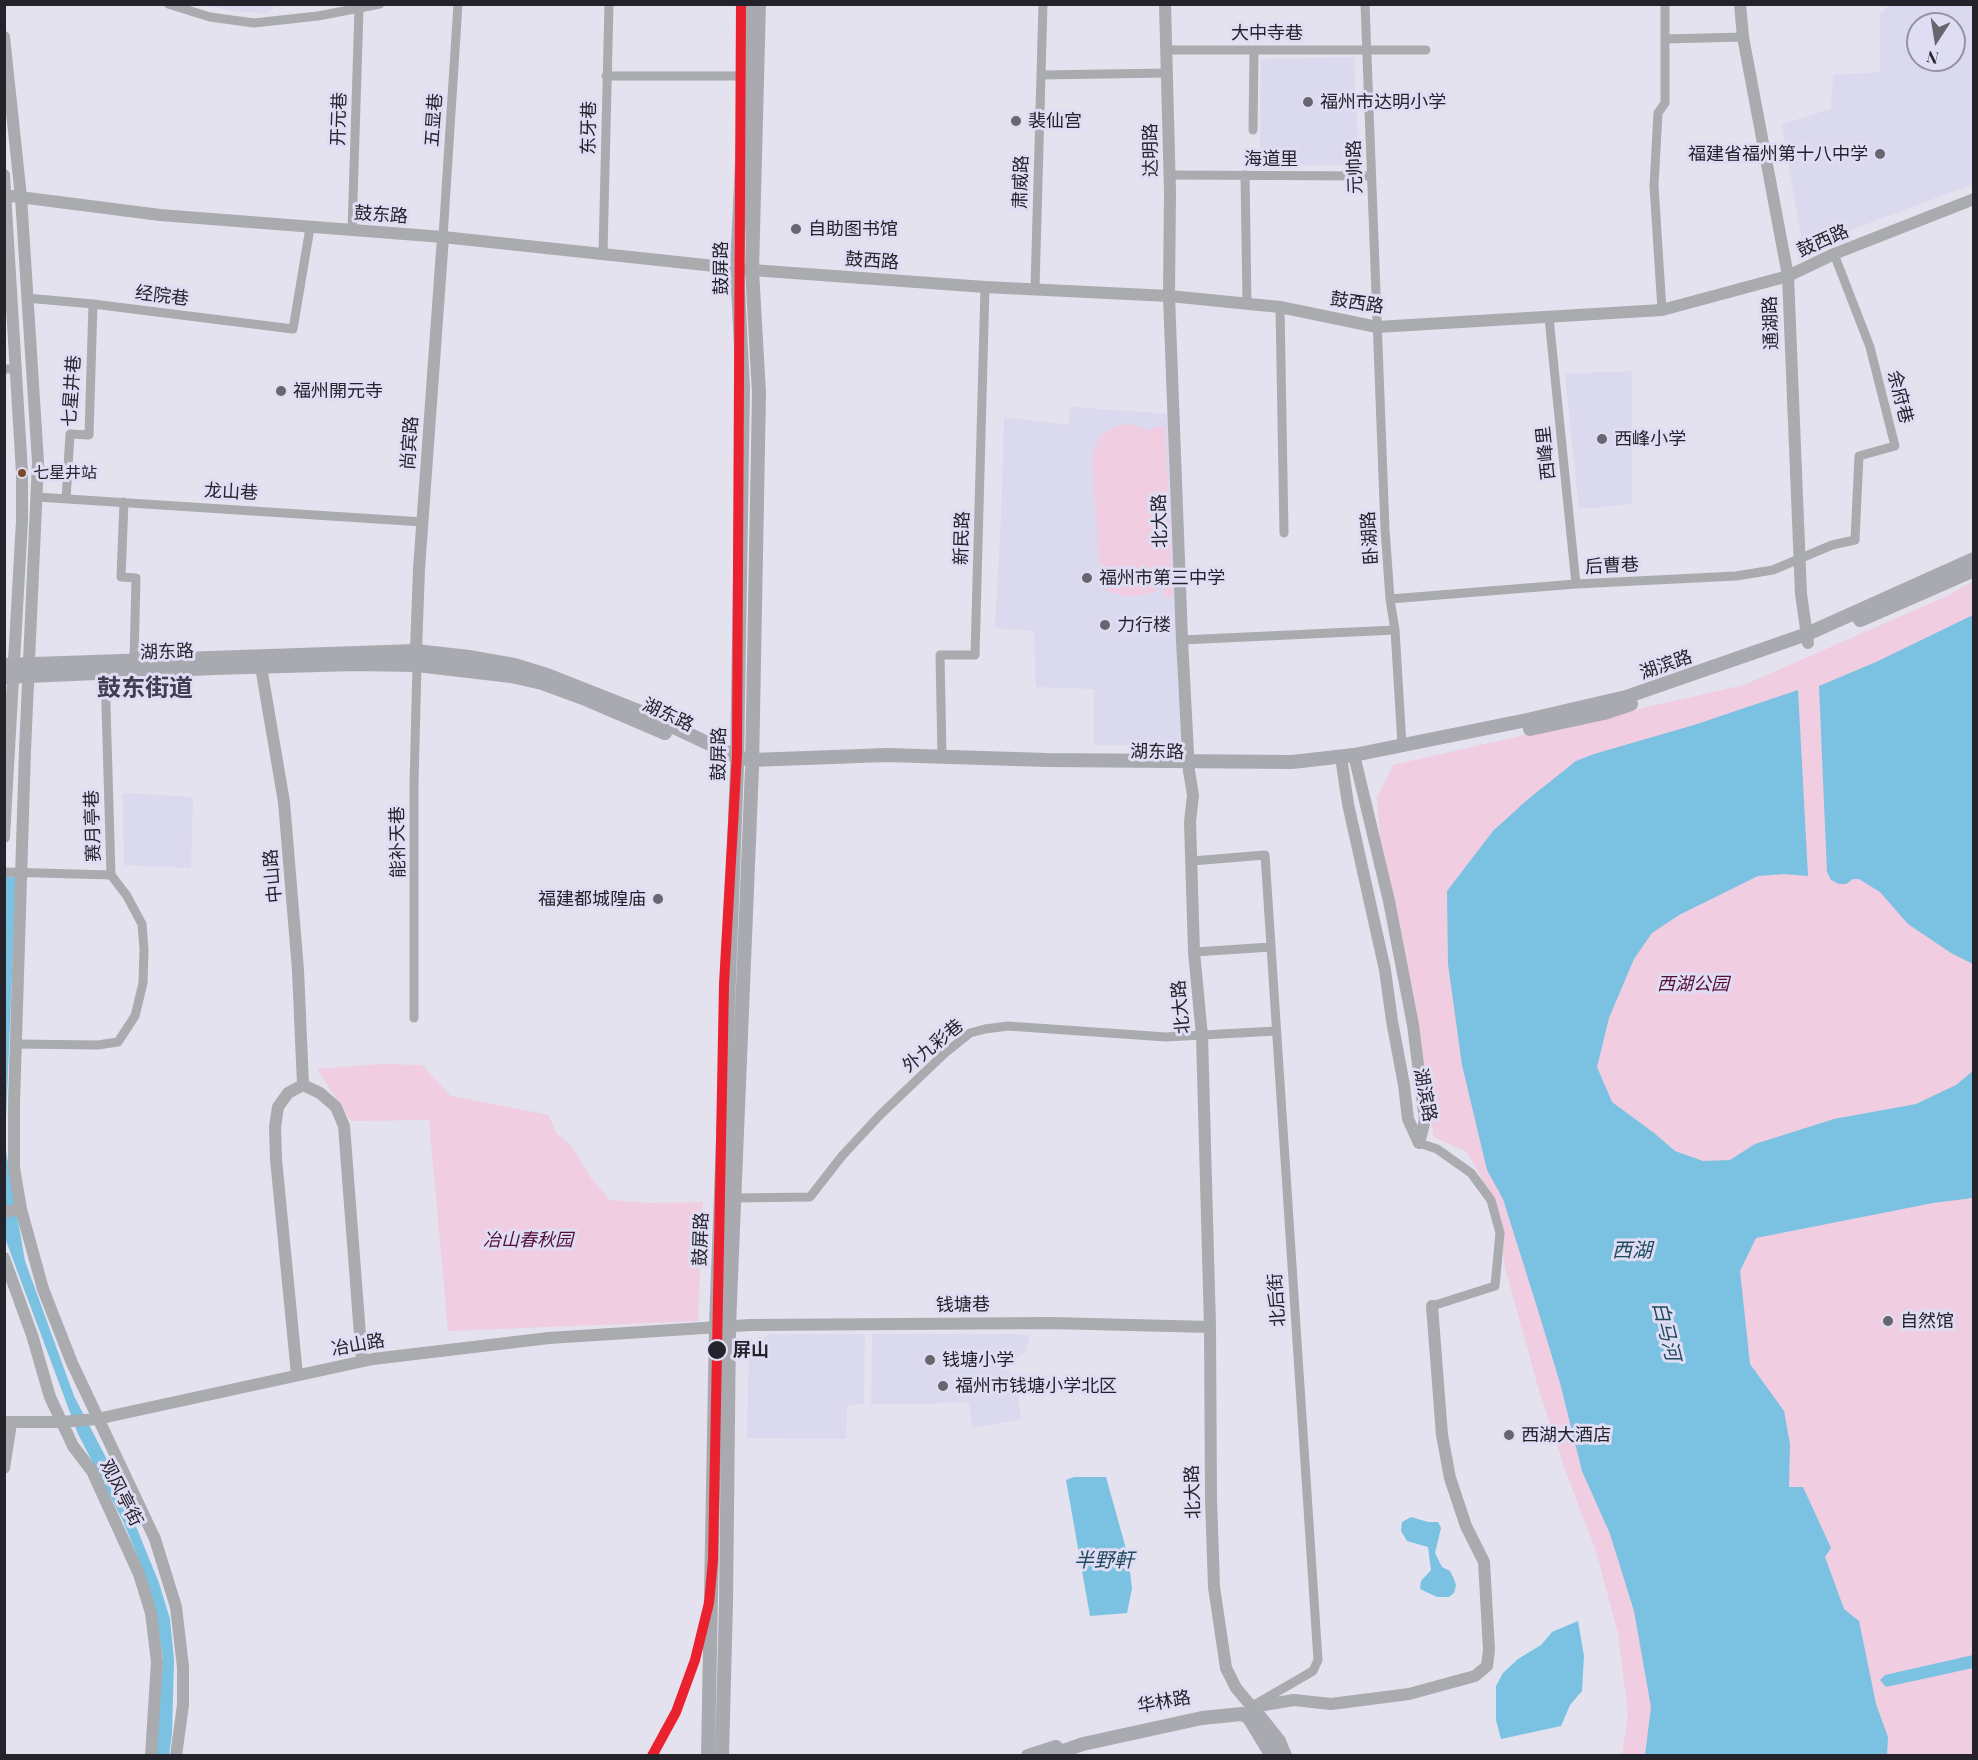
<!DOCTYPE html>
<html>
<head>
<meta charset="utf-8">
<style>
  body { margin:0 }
  #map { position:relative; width:1978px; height:1760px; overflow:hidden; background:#e3e2ee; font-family:"Playfair Display",serif }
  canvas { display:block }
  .frame { position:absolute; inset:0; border:6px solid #24232b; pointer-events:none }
  .north { position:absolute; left:1906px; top:12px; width:60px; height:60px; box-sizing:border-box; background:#dfddf3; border:2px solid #9493a3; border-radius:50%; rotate:192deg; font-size:16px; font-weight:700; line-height:24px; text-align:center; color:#24232b }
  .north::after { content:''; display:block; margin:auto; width:21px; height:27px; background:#67666f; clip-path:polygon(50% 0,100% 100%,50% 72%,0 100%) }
</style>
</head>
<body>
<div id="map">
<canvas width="1978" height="1760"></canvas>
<div class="frame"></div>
<div class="north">N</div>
</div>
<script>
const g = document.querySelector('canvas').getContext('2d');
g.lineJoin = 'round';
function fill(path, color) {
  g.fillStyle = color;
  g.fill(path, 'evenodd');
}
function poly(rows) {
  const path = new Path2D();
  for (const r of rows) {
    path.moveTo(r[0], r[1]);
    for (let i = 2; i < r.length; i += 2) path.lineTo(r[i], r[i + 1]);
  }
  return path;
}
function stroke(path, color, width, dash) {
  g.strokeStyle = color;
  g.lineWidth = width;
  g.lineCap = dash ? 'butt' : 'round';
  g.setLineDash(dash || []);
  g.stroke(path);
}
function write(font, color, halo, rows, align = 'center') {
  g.font = font + ' "Playfair Display","Noto Sans SC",serif';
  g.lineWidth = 6;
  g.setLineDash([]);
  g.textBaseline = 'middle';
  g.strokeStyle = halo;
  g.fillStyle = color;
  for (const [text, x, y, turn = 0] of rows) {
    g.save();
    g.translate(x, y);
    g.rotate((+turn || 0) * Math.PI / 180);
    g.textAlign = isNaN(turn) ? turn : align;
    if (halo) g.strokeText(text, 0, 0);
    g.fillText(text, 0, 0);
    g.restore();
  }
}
const built = poly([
  [1891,4,1973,5,1973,184,1803,248,1782,124,1831,109,1833,75,1880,72,1880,14],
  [1918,24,1954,24,1954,60,1918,60],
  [204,5,274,4,274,5,272,10,266,13,239,12],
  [1354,57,1359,165,1278,165,1272,162,1265,155,1260,146,1261,59],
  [1632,371,1632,504,1579,509,1565,374],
  [1071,407,1170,414,1186,745,1094,745,1094,689,1036,687,1034,631,995,628,1001,520,1004,417,1068,425],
  [123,793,193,797,191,868,124,865],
  [769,1334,865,1334,864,1404,847,1405,846,1439,747,1438,749,1351],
  [872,1334,1020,1334,1030,1336,1026,1351,1007,1364,1012,1381,1017,1391,1021,1419,972,1428,969,1403,871,1404]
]);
const green = poly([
  [1130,424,1151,431,1154,427,1165,427,1173,597,1164,597,1163,582,1155,592,1137,596,1124,596,1106,591,1101,583,1092,463,1094,450,1099,438,1112,427],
  [1973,581,1973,1755,1622,1755,1628,1713,1618,1633,1595,1548,1565,1470,1538,1387,1505,1268,1497,1206,1467,1152,1434,1137,1380,840,1377,798,1393,765,1744,685,1947,596],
  [380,1064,422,1065,451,1096,549,1115,556,1133,570,1144,591,1178,610,1200,651,1203,703,1202,698,1321,448,1331,429,1120,351,1121,317,1069]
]);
const water = poly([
  [1973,615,1973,964,1951,953,1908,924,1880,892,1859,879,1853,879,1846,884,1839,884,1831,880,1827,872,1819,686,1876,662],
  [1798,690,1808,876,1784,874,1758,876,1679,915,1652,933,1634,959,1609,1018,1597,1067,1612,1102,1654,1133,1675,1151,1703,1161,1730,1160,1755,1144,1834,1119,1916,1104,1956,1085,1973,1071,1973,1198,1933,1203,1756,1238,1740,1271,1750,1364,1784,1411,1790,1444,1789,1487,1803,1487,1831,1548,1825,1557,1844,1609,1859,1621,1876,1704,1888,1737,1887,1755,1645,1755,1651,1707,1634,1611,1610,1534,1582,1471,1560,1383,1537,1307,1503,1199,1487,1170,1462,1065,1448,964,1447,891,1493,831,1527,800,1576,761,1594,754,1694,725],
  [4,876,16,877,5,1145,25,1261,74,1396,116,1477,159,1583,170,1619,174,1660,172,1734,169,1755,156,1755,163,1660,157,1617,143,1570,123,1521,78,1434,5,1238,6,885],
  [1074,1477,1106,1477,1128,1556,1132,1588,1127,1613,1090,1616,1066,1480],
  [1411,1517,1428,1522,1438,1522,1441,1528,1435,1553,1442,1567,1450,1571,1454,1579,1456,1585,1454,1593,1449,1597,1437,1597,1420,1589,1421,1581,1431,1570,1428,1547,1407,1541,1401,1531,1402,1522],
  [1578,1621,1584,1656,1582,1691,1570,1705,1561,1726,1501,1739,1496,1720,1496,1686,1503,1673,1518,1659,1541,1645,1552,1632],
  [1973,1655,1973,1668,1886,1687,1880,1680,1885,1675]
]);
const minor = poly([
  [168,4,210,17,254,23,318,16,380,4],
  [1365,4,1385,529,1390,599,1395,630,1402,745],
  [1665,39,1743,37],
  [1167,50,1426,50],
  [1041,75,1168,73],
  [606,76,746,76],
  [1253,130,1254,50],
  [1169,175,1371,176],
  [1245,175,1247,303],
  [352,231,359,9],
  [443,237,458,4],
  [603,253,609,4],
  [1035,288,1043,4],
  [27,298,93,304,293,329,310,228],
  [1280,307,1284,533],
  [1662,310,1654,186,1658,113,1665,103,1665,4],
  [1549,318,1576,584],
  [4,369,17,369],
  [37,497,423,522],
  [66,499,70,434,89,435,93,304],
  [124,502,121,577,136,578,134,661],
  [1390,599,1576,584,1736,576,1773,570,1832,545,1855,540,1859,456,1895,446,1870,347,1834,254],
  [1182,640,1395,630],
  [942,756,940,655,975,655,985,287],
  [1192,861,1265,855,1318,1660,1313,1671,1256,1704],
  [4,872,111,875],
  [1194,952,1271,947],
  [414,1018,414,784,417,665],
  [16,1044,98,1045,118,1042,135,1016,143,983,144,949,142,924,127,896,111,875,105,672],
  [1419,1143,1437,1149,1471,1173,1491,1200,1500,1233,1495,1286,1432,1306],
  [735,1198,810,1197,842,1156,880,1115,945,1053,970,1033,985,1029,1008,1026,1166,1037,1276,1031]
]);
const tertiary = poly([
  [1165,4,1170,192,1169,296,1182,640,1189,771,1193,795,1190,822,1194,952,1202,1036,1210,1327,1211,1500,1214,1587,1226,1668,1236,1688,1252,1707,1294,1700,1331,1704,1409,1694,1475,1676,1487,1666,1489,1650,1484,1562,1466,1526,1450,1478,1442,1435,1432,1306],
  [1740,4,1743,37,1788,276,1801,594,1808,643],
  [4,37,21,197,38,462,25,750,14,1103,14,1168,21,1209,43,1289,72,1363,155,1539,176,1607,183,1667,183,1705,176,1756],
  [4,175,22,473,22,521,4,837],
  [4,195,160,215,443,237,752,270,985,287,1169,296,1280,307,1377,327,1662,310,1788,276,1834,254,1974,199],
  [416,651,419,569,443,237],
  [261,667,284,802,298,970,303,1085],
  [1354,755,1389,901,1413,1025,1425,1120,1419,1143],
  [1341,757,1348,804,1385,970,1392,1021,1404,1085,1408,1119,1419,1143],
  [303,1085,320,1093,336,1107,344,1126,362,1361],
  [4,1212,21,1209],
  [4,1258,32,1335,50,1397,73,1446,92,1471,139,1574,151,1613,157,1662,151,1756],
  [297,1375,276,1159,275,1127,278,1107,288,1093,303,1085],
  [4,1422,61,1422,97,1419,373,1359,549,1338,750,1325,1051,1323,1210,1327],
  [4,1468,11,1423]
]);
const secondary = poly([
  [1860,620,1974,570],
  [4,665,416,651,469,657,514,665,547,675,646,714,737,757,752,760,887,755,1047,760,1292,762,1354,755,1527,720,1626,697,1807,634,1974,559],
  [4,677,214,668,355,664,417,665,511,676,542,683,588,700,665,733],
  [1530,729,1604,713,1631,704],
  [1252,1707,1279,1741,1285,1756],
  [708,1756,716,1326,737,766,743,388,737,268,746,76,745,4],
  [722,1756,726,1603,729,1326,752,768,759,393,752,270,759,4],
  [1028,1756,1056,1747],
  [1048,1756,1083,1744,1202,1718,1242,1714,1249,1718,1272,1756]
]);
const metro1 = poly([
  [652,1756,676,1712,695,1660,709,1603,713,1560,724,984,737,754,741,4]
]);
const markers = [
  [1308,102,6,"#67666f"],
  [1016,121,6,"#67666f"],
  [1880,154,6,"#67666f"],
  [796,229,6,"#67666f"],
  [281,391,6,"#67666f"],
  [1602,439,6,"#67666f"],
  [22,473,5,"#7a4b2a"],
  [1087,578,6,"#67666f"],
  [1105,625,6,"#67666f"],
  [658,899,6,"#67666f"],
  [1888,1321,6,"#67666f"],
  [717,1350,10,"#24232b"],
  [930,1360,6,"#67666f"],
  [943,1386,6,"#67666f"],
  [1509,1435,6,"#67666f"]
];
const busNames = [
  ["七星井站",33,473]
];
const streetNames = [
  ["大中寺巷",1267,33],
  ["开元巷",339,119,-88],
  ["五显巷",434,120,-86],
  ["东牙巷",589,128,-89],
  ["达明路",1151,150,-91],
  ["海道里",1271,159],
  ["元帅路",1355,167,-92],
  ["肃威路",1021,182,-88],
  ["鼓东路",381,215,4],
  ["鼓西路",1823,241,-24],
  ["鼓西路",872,261,4],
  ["鼓屏路",721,268,-90],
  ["经院巷",162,296,7],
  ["鼓西路",1357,303,9],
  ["通湖路",1771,323,-92],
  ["七星井巷",72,391,-86],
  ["余府巷",1900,397,76],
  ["尚宾路",410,443,-86],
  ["西峰里",1546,453,-96],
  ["龙山巷",231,492,3],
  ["北大路",1160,521,-92],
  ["新民路",962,538,-88],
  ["卧湖路",1370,538,-94],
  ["后曹巷",1612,566,-3],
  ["湖东路",167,652,-2],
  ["湖滨路",1666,665,-19],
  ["湖东路",668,715,25],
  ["湖东路",1157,752,1],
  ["鼓屏路",719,754,-89],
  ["赛月亭巷",93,826,-92],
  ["能补天巷",398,842,-91],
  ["中山路",273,876,-95],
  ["北大路",1181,1007,-95],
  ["外九彩巷",933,1046,-39],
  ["湖滨路",1425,1095,79],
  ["鼓屏路",701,1239,-88],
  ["北后街",1277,1300,-94],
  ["钱塘巷",963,1305,-1],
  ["冶山路",358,1345,-10],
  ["北大路",1193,1492,-92],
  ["观风亭街",121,1493,63],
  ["华林路",1164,1702,-10]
];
const poiNames = [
  ["福州市达明小学",1320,102],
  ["裴仙宫",1028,121],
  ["福建省福州第十八中学",1868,154,"right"],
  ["自助图书馆",808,229],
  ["福州開元寺",293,391],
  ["西峰小学",1614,439],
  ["福州市第三中学",1099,578],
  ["力行楼",1117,625],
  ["福建都城隍庙",646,899,"right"],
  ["自然馆",1900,1321],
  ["钱塘小学",942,1360],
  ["福州市钱塘小学北区",955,1386],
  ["西湖大酒店",1521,1435]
];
const parkNames = [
  ["西湖公园",1693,984],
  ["冶山春秋园",528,1240]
];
const stopNames = [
  ["屏山",733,1350]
];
const waterNames = [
  ["西湖",1632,1251],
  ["白马河",1666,1331,76],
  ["半野軒",1104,1561]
];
const districtNames = [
  ["鼓东街道",145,689]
];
fill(built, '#dbd9ee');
fill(green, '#f0cde1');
fill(water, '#7ac1e2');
stroke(minor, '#a9abae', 9);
stroke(tertiary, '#a9abae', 12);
stroke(secondary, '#a8aab0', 14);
stroke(metro1, '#eb212f', 10);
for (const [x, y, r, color] of markers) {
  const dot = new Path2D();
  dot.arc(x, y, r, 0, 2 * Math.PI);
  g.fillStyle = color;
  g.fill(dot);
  stroke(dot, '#dfddf3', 2);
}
write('16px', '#24232b', '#dfddf3', busNames, 'left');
write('18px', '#24232b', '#dfddf3', streetNames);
write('18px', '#24232b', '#dfddf3', poiNames, 'left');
write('italic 18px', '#580d37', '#dfddf3', parkNames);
write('bold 18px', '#24232b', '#dfddf3', stopNames, 'left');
write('italic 20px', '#204b5e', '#dfddf3', waterNames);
write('bold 24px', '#3f3d4f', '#dfddf3', districtNames);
</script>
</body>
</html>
